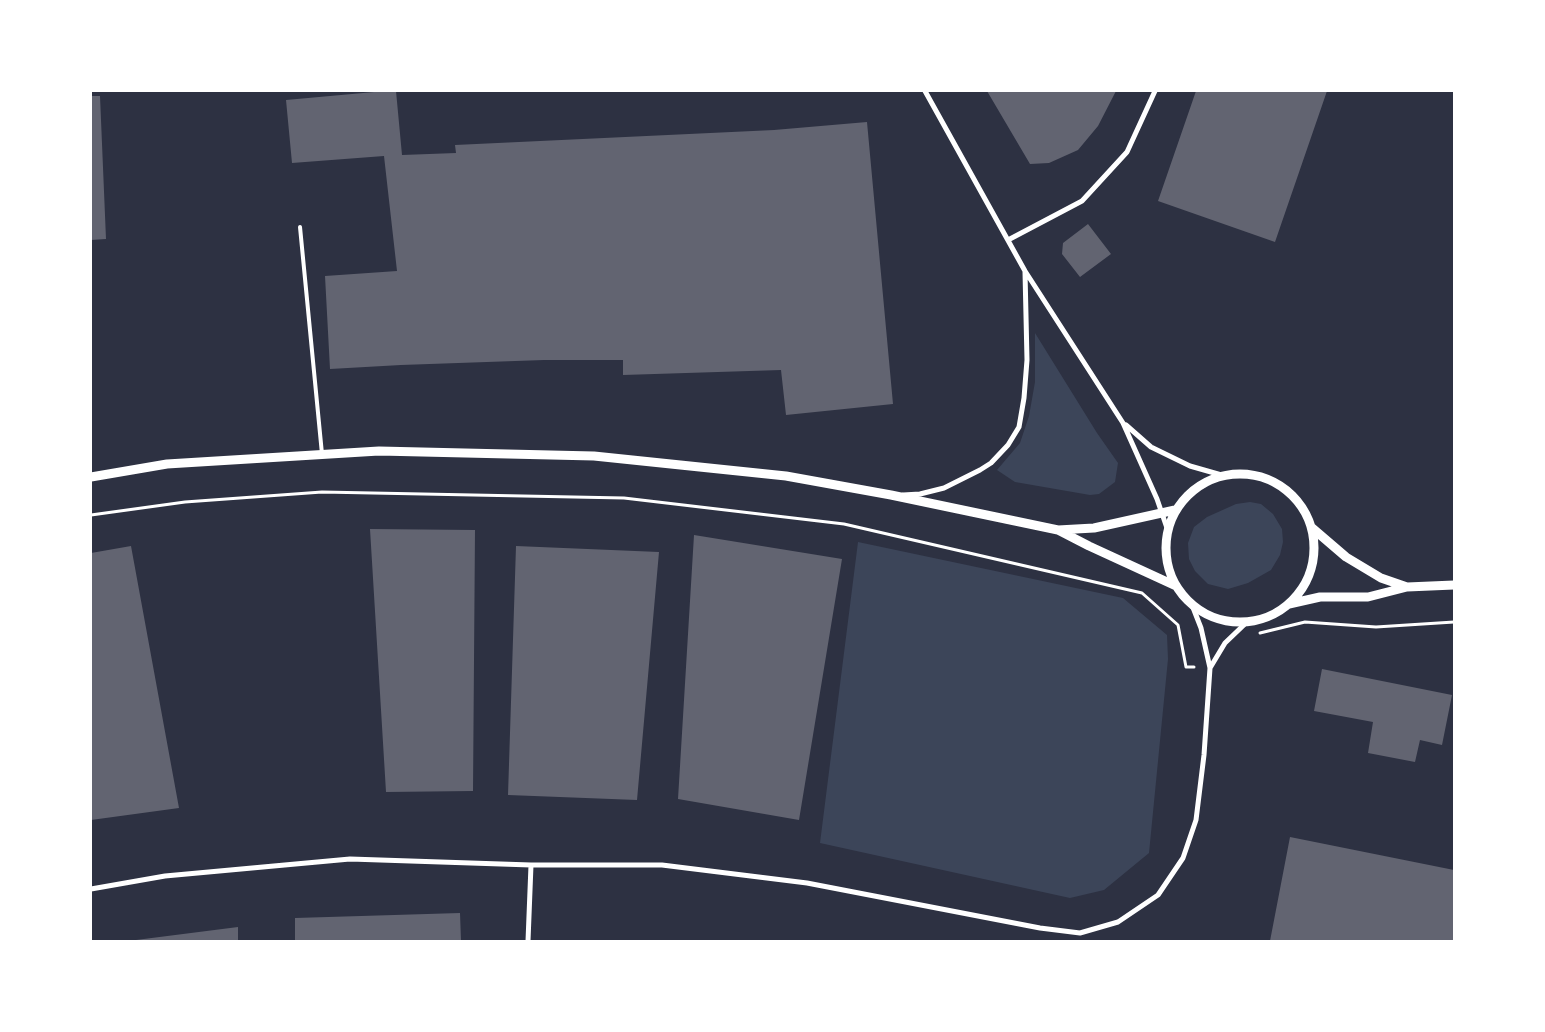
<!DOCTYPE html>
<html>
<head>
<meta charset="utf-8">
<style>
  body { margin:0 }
  #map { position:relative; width:1545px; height:1032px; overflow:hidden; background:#2d3142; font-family:"Exo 2",sans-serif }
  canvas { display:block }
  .frame { position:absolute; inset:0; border:92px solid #fff; pointer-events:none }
</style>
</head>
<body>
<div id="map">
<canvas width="1545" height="1032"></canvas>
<div class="frame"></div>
</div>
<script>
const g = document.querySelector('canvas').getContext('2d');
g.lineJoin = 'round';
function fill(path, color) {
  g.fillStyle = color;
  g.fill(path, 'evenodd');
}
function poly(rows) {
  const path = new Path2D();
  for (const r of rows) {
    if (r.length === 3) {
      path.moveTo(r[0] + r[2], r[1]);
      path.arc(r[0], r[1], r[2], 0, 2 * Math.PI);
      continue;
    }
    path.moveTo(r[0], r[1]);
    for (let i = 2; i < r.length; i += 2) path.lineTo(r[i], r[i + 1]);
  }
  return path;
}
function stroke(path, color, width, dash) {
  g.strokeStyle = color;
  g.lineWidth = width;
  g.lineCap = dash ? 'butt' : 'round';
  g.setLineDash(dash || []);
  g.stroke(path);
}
const green = poly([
  [1035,333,1097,433,1118,463,1115,482,1099,494,1090,495,1015,482,997,470,1020,443,1029,416,1035,382],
  [1250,502,1261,504,1273,514,1282,529,1283,542,1280,555,1271,570,1248,583,1228,589,1208,584,1195,571,1189,559,1188,543,1194,527,1207,517,1236,504],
  [858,542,1123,598,1167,635,1168,659,1149,853,1104,890,1070,898,820,843]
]);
const building = poly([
  [385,91,396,91,402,155,456,153,455,145,774,130,867,122,893,404,786,415,781,370,623,375,623,360,544,360,401,365,330,369,325,276,397,271,384,156,292,163,286,100],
  [987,91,1116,91,1098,126,1078,150,1049,163,1030,164],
  [1196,91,1327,91,1275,242,1158,201],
  [91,96,100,96,106,239,91,240],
  [1088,224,1111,254,1080,277,1062,254,1063,243],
  [370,529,475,530,473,791,386,792],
  [694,535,842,559,799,820,678,799],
  [131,546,179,808,91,820,91,553],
  [516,546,659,552,637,800,508,795],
  [1322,669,1452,695,1442,745,1420,740,1415,762,1368,753,1373,722,1314,711],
  [1290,837,1454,870,1454,941,1270,941],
  [460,913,461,941,295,941,295,918],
  [238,927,238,941,136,941,136,940]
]);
const path = poly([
  [91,515,185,502,322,492,624,498,844,524,1142,593,1178,625,1186,667,1194,667],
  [1260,633,1305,622,1376,627,1454,622]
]);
const service = poly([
  [300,227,322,454]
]);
const minor = poly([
  [925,91,1025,271,1123,423,1157,499,1168,531],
  [1008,240,1082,201,1127,152,1155,91],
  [1126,425,1151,447,1190,466,1225,476],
  [903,495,920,494,944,488,980,470,991,463,1008,445,1019,427,1024,398,1027,360,1025,272],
  [1210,668,1225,643,1248,621],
  [91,889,165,876,350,859,531,865,662,865,807,883,1040,928,1080,933,1118,922,1158,895,1183,858,1196,820,1204,755,1210,668,1201,628,1192,605],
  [528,941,531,865]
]);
const tertiary = poly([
  [1240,548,74],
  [91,477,167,464,379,451,594,456,786,476,891,495,1058,530,1094,528,1175,510],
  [1311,527,1346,557,1381,578,1407,587],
  [1058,530,1089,546,1176,586],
  [1289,604,1320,597,1368,597,1407,587,1454,585]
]);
fill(green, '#3c4559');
fill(building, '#626471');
stroke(path, '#fff', 3);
stroke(service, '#fff', 4);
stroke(minor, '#fff', 5);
stroke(tertiary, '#fff', 9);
</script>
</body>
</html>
